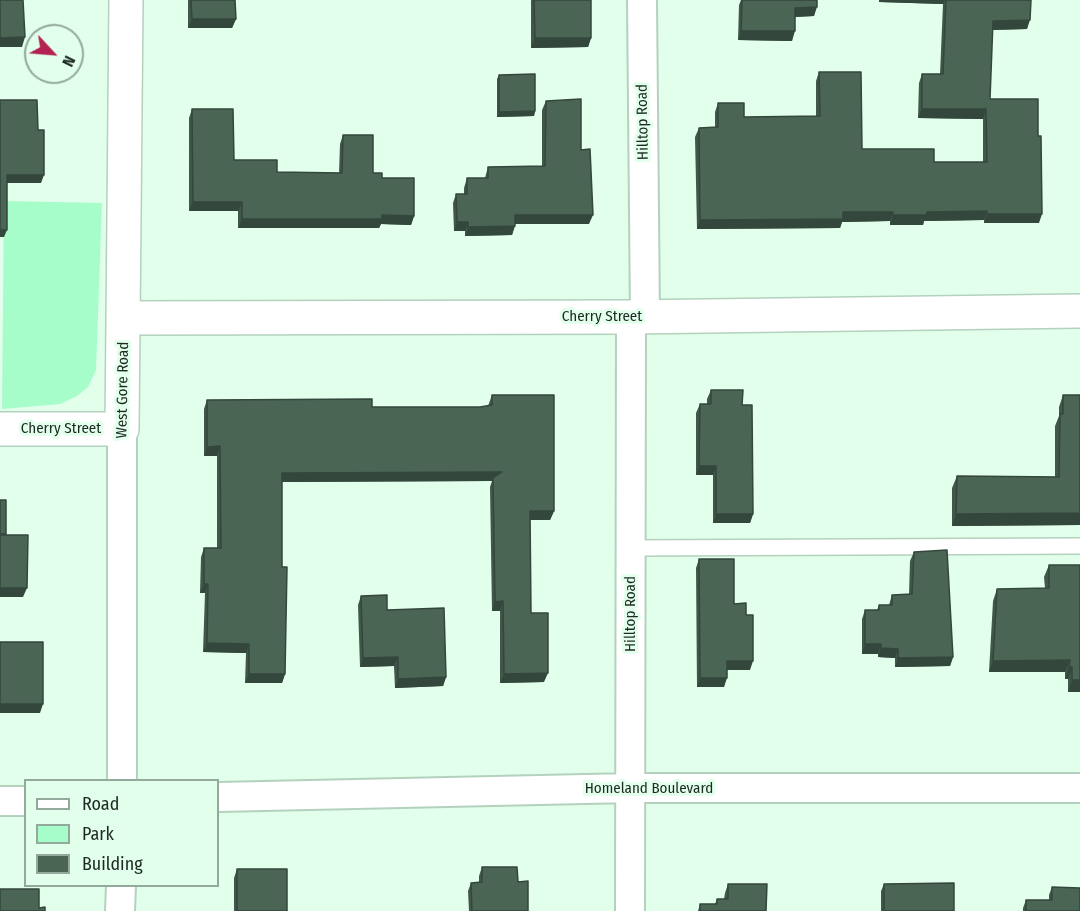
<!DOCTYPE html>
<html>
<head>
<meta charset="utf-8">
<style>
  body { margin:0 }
  #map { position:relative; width:1080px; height:911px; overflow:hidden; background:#e1ffeb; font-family:"Fira Sans Condensed",sans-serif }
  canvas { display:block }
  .legend { position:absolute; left:24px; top:779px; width:195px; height:108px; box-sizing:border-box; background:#e1ffeb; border:2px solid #93a99b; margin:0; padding:8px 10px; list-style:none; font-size:18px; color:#1e2922 }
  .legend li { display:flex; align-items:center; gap:12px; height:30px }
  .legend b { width:30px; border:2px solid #93a99b }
  .north { position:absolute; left:24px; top:24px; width:60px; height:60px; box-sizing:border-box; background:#e1ffeb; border:2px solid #93a99b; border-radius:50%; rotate:116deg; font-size:16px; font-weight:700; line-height:24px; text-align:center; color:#1e2922 }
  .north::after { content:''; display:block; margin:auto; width:21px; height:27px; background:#b22253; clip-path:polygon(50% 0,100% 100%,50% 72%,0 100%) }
</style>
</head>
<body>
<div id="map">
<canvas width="1080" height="911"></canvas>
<ul class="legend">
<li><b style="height:8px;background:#fff"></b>Road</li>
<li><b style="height:16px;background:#a6fdc9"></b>Park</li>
<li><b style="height:16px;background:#4b6555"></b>Building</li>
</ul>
<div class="north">N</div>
</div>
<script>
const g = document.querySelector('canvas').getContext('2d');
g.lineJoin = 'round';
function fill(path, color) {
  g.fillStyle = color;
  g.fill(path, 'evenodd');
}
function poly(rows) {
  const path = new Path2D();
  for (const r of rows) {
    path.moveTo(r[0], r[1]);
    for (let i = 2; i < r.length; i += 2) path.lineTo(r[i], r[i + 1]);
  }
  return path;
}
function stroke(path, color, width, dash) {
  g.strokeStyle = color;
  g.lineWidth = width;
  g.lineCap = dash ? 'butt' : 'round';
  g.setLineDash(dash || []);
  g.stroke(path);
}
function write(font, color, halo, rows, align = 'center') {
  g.font = font + ' "Fira Sans Condensed",sans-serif';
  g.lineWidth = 6;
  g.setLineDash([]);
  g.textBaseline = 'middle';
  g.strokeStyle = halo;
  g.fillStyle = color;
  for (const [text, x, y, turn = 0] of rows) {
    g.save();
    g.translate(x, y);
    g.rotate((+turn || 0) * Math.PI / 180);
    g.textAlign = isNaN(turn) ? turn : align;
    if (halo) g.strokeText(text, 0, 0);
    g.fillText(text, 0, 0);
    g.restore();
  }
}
const green = poly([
  [4,201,102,203,96,370,88,387,77,396,60,404,2,409]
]);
const service = poly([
  [631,548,1080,546]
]);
const minor = poly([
  [642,0,645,317],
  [122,780,122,429],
  [218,797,631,788,1080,788],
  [0,801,26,801],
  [120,911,121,886],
  [630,911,631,317]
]);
const tertiary = poly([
  [123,318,631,317,1080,311],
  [0,429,122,429,126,0]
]);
const wall = poly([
  [188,0,235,0,236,19,232,28,188,28],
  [531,0,591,0,591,38,588,47,531,48],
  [741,0,817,0,814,16,795,17,792,41,738,40,739,5],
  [879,0,1031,0,1027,29,992,30,990,99,1039,223,984,223,984,220,924,221,923,225,890,225,890,221,842,222,840,228,697,229,695,137,699,128,715,127,715,112,718,103,744,117,816,116,816,81,819,72,862,149,934,162,983,162,983,119,918,118,919,83,922,74,940,74,943,4,879,2],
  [499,75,535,111,534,116,497,117,497,79],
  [546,101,581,150,589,224,515,224,512,235,465,236,465,231,454,231,453,203,456,194,464,194,464,188,467,178,485,178,488,167,542,166,542,110],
  [192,109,234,160,277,172,339,173,340,144,343,135,373,173,382,178,414,216,411,225,381,224,379,228,238,228,238,211,189,211,189,118],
  [711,390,742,405,753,514,750,523,713,523,713,475,696,475,696,413,700,404,707,404,707,399],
  [492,395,554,511,550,520,530,520,531,613,544,682,500,683,500,611,492,611,490,487,492,481,282,482,282,567,285,674,282,683,245,683,246,653,203,652,205,593,200,593,201,557,204,548,217,548,217,456,204,456,204,409,207,400,372,407,480,407,488,406],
  [1063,395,1080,525,952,526,952,488,957,476,1055,477,1055,426,1059,416,1059,407],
  [914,552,953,657,950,666,895,667,895,658,878,657,878,654,862,654,862,619,865,610,877,610,879,605,889,605,892,595,909,594,910,561],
  [699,559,734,604,746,615,750,670,727,670,724,687,697,687,696,568],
  [1049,565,1080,565,1080,692,1068,692,1068,679,1065,679,1065,672,989,672,993,601,997,589,1045,588,1044,577],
  [361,596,387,610,446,677,443,686,395,688,394,666,360,667,358,605],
  [482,867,518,882,528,911,469,911,468,891,471,883,479,882,479,876],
  [237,869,287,911,234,911,234,878],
  [728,884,766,911,698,911,700,904,715,904,717,899,724,899,725,893],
  [884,884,954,911,881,911,881,891],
  [1052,887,1080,911,1023,911,1023,908,1026,900,1049,900,1049,895]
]);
const shadedWall = poly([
  [880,0,945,0,943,4,879,2],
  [817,7,814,16,792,17,795,8],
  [192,19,236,19,232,28,188,28],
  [1030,20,1027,29,989,30,993,21],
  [741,31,795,31,792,41,738,40],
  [25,37,22,47,0,47,0,38],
  [535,38,591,38,588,47,531,48],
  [922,109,986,109,983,119,918,118],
  [535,111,534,116,497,117,499,112],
  [7,175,44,175,41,183,5,183],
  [193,202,242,202,238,211,189,211],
  [987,211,984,220,924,221,923,225,890,225,893,215,927,212],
  [843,212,893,212,890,221,842,222,840,228,697,229,700,220],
  [987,214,1042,214,1039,223,984,223],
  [382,215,414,216,411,225,381,224,379,228,238,228,242,219],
  [515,215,593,215,589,224,512,224],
  [457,222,468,222,465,231,454,231],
  [515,226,512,235,465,236,468,227],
  [0,230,7,230,4,237,0,237],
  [220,446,217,456,204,456,207,447],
  [699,466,716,466,713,475,696,475],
  [502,472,493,478,492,481,278,482,282,473],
  [530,511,554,511,550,520,526,520],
  [1080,513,1080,525,952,526,956,514],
  [716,514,753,514,750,523,713,523],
  [204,584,208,584,205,593,200,593],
  [0,588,27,588,23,597,0,597],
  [503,601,500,611,492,611,495,602],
  [207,643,249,644,246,653,203,652],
  [865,644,881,644,878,654,862,654],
  [881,648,898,649,895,658,878,657],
  [398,657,394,666,360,667,363,658],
  [953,657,950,666,895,667,898,658],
  [1070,660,1065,672,989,672,993,661],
  [727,661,753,661,750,670,724,670],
  [1069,667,1072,667,1068,679,1065,679],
  [548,673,544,682,500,683,504,674],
  [249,674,285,674,282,683,245,683],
  [446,677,443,686,395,688,398,679],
  [700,678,727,678,724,687,697,687],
  [1072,680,1080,680,1080,692,1068,692],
  [0,704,43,704,40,713,0,713]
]);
const building = poly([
  [0,0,23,0,25,37,0,38,0,0],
  [191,0,235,0,236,19,192,19,191,0],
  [534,0,591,0,591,38,535,38,534,0],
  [742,0,817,0,817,7,795,8,795,31,741,31,742,0],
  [946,0,1031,0,1030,20,993,21,990,99,1038,99,1038,136,1041,136,1042,214,987,214,987,211,927,212,926,215,893,215,893,212,843,212,843,219,700,220,699,128,718,127,718,103,744,103,744,117,820,116,819,72,861,72,862,149,934,149,934,162,987,162,986,109,922,109,922,74,943,74,946,0],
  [535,74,535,111,499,112,499,75,535,74],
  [581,99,581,150,590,149,593,215,515,215,515,226,468,227,468,222,457,222,456,194,467,194,467,178,488,178,488,167,545,166,546,101,581,99],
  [0,100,37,100,38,130,44,130,44,175,7,175,7,230,0,230,0,100],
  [192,109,233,109,234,160,277,160,277,172,342,173,343,135,373,135,373,173,382,173,382,178,414,178,414,216,382,215,382,219,242,219,242,202,193,202,192,109],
  [711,390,743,390,742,405,752,405,753,514,716,514,716,466,699,466,700,404,711,404,711,390],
  [492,395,554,395,554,511,530,511,531,613,548,613,548,673,504,674,503,601,495,602,493,478,502,472,282,473,282,567,287,567,285,674,249,674,249,644,207,643,208,584,204,584,204,548,221,548,220,446,207,447,207,400,372,399,372,407,480,407,492,405,492,395],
  [1063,395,1080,395,1080,513,956,514,957,476,1059,477,1060,414,1063,414,1063,395],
  [0,500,6,500,6,534,0,534,0,500],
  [0,535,28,535,27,588,0,588,0,535],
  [947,550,953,657,898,658,898,649,881,648,881,644,865,644,865,610,879,610,879,605,892,605,892,595,912,594,914,552,947,550],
  [699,559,734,559,734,604,746,603,746,615,753,615,753,661,727,661,727,678,700,678,699,559],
  [1049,565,1080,565,1080,680,1072,680,1072,667,1069,667,1070,660,993,661,997,589,1049,588,1049,565],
  [387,595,387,610,444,608,446,677,398,679,398,657,363,658,361,596,387,595],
  [0,642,43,642,43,704,0,704,0,642],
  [482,867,517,867,518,882,528,881,528,911,472,911,471,883,482,882,482,867],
  [237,869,287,869,287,911,237,911,237,869],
  [954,883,954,911,884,911,884,884,954,883],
  [728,884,767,884,766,911,700,911,700,904,717,904,717,899,728,899,728,884],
  [1052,887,1080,888,1080,911,1026,911,1026,900,1052,900,1052,887],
  [0,889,39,889,39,908,45,907,45,911,0,911,0,889]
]);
const streetNames = [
  ["Hilltop Road",643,122,-91],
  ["Cherry Street",602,317],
  ["West Gore Road",123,390,-89],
  ["Cherry Street",61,429],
  ["Hilltop Road",631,614,-90],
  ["Homeland Boulevard",649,789]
];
fill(green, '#a6fdc9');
stroke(service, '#b4d1be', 18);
stroke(minor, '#b4d1be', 32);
stroke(tertiary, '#b4d1be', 36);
stroke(service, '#fff', 15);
stroke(minor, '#fff', 28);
stroke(tertiary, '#fff', 33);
fill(wall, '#405749');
fill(shadedWall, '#34473c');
fill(building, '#4b6555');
stroke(building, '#34473c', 1.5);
write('15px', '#1e2922', '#e1ffeb', streetNames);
</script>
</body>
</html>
